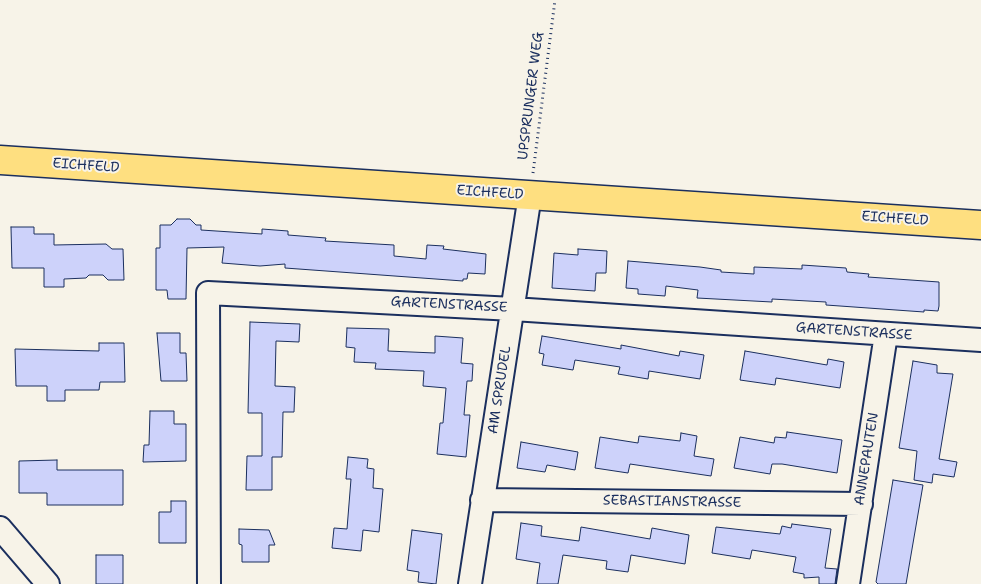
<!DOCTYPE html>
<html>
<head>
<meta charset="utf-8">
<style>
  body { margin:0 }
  canvas { display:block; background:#f7f3e8 }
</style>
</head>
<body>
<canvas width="981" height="584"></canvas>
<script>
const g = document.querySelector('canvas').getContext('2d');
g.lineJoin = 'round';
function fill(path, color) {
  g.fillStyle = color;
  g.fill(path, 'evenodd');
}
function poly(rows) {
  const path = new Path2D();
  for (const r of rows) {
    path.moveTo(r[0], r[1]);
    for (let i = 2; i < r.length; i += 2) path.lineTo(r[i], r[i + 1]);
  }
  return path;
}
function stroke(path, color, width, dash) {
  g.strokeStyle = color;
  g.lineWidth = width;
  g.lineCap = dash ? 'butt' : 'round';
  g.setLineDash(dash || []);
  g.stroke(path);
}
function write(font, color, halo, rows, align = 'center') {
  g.font = font + ' "Shantell Sans",sans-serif';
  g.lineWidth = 4;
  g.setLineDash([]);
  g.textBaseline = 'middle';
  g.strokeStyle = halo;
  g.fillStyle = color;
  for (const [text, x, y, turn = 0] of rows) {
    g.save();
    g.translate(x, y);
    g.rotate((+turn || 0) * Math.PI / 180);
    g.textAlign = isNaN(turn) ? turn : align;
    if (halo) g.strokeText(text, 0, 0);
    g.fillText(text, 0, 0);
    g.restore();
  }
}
const building = poly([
  [177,219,190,219,196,225,201,225,201,230,262,234,262,229,288,231,288,235,326,238,325,241,394,245,394,256,426,259,427,245,444,246,443,249,486,254,485,274,468,273,467,279,463,279,463,281,285,268,285,264,260,266,222,263,224,247,187,248,186,299,168,299,167,290,156,290,156,248,160,248,160,225,171,225,177,219],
  [11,227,34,227,34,234,54,234,54,245,106,244,112,249,123,249,124,280,108,280,103,275,89,275,86,278,64,279,64,287,44,287,44,268,12,268,11,227],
  [578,249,607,251,606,273,596,273,595,291,552,288,554,253,578,255,578,249],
  [628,261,700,267,721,270,721,272,754,274,754,267,802,269,802,265,846,268,847,272,869,274,868,277,939,282,939,306,938,311,924,310,924,312,826,305,826,302,772,299,772,302,697,298,698,290,666,286,665,296,638,294,638,289,626,288,628,261],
  [250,322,300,324,299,342,276,341,275,386,295,387,294,412,283,412,282,457,272,457,272,490,246,490,247,456,262,456,262,413,248,413,250,322],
  [347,328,389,329,388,351,435,353,435,336,463,338,461,363,473,364,472,381,467,381,464,415,470,415,466,457,437,454,440,423,443,423,446,388,423,386,424,371,375,369,376,363,354,362,355,348,346,347,347,328],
  [157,333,180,333,180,353,186,353,187,381,161,381,157,333],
  [542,336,621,349,621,345,679,356,680,351,704,355,700,379,649,371,648,379,618,374,620,367,575,360,573,370,542,365,544,354,539,353,542,336],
  [99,343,124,343,125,382,100,382,99,390,65,390,65,401,47,401,47,386,16,386,15,349,99,351,99,343],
  [745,351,827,365,828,359,844,362,840,388,776,378,775,385,740,380,745,351],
  [913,361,937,365,937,373,953,374,939,459,957,462,954,477,933,474,932,483,914,480,917,451,899,448,913,361],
  [150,411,174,411,174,424,186,424,186,461,143,462,144,445,149,445,150,411],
  [787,432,842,440,837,473,782,464,772,464,770,474,734,468,740,437,774,443,775,437,786,438,787,432],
  [681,433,697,436,694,456,714,459,711,476,630,464,628,473,595,468,600,437,638,443,639,436,680,441,681,433],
  [521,442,578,452,575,470,547,465,545,472,517,468,521,442],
  [348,457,368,459,367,468,374,469,373,488,383,489,379,532,363,530,361,551,332,548,334,528,347,529,351,479,346,479,348,457],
  [57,460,57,470,123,470,123,505,47,505,47,493,19,493,19,461,57,460],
  [893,480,923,485,906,584,878,584,876,582,893,480],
  [171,501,186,501,186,543,159,543,159,512,171,512,171,501],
  [521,523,542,526,541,536,579,541,581,527,650,539,652,528,689,535,685,564,631,555,628,572,606,569,607,561,563,555,558,584,537,584,540,563,516,559,521,523],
  [792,524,831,529,825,568,837,569,835,584,819,584,819,577,804,578,804,574,793,572,796,557,752,550,750,559,712,553,716,527,780,534,782,526,791,528,792,524],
  [239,529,269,530,275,545,269,545,269,562,242,562,242,545,239,544,239,529],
  [412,530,442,534,436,584,418,582,419,572,407,570,412,530],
  [96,555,123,555,123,584,96,584,96,555]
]);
const path = poly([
  [533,173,555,0]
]);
const minor = poly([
  [482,500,861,504],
  [0,528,48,584],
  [209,584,208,293,513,309,981,340],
  [470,584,530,195],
  [848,584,886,334]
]);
const major = poly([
  [0,160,981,225]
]);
const streetNames = [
  ["UPSPRUNGER WEG",531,96,-83],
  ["EICHFELD",86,166,4],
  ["EICHFELD",490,193,4],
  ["EICHFELD",895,219,4],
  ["GARTENSTRASSE",449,305,3],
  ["GARTENSTRASSE",854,332,4],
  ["AM SPRUDEL",500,390,-81],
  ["ANNEPAUTEN",867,459,-81],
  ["SEBASTIANSTRASSE",672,502,1]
];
fill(building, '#cdd2fa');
stroke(building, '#1b2f5e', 1);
stroke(minor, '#1b2f5e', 26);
stroke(major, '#1b2f5e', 31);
stroke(path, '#1b2f5e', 3, [1, 4]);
stroke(minor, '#f7f3e8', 22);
stroke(major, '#fedf80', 28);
write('14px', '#1b2f5e', '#f7f3e8', streetNames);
</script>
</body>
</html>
